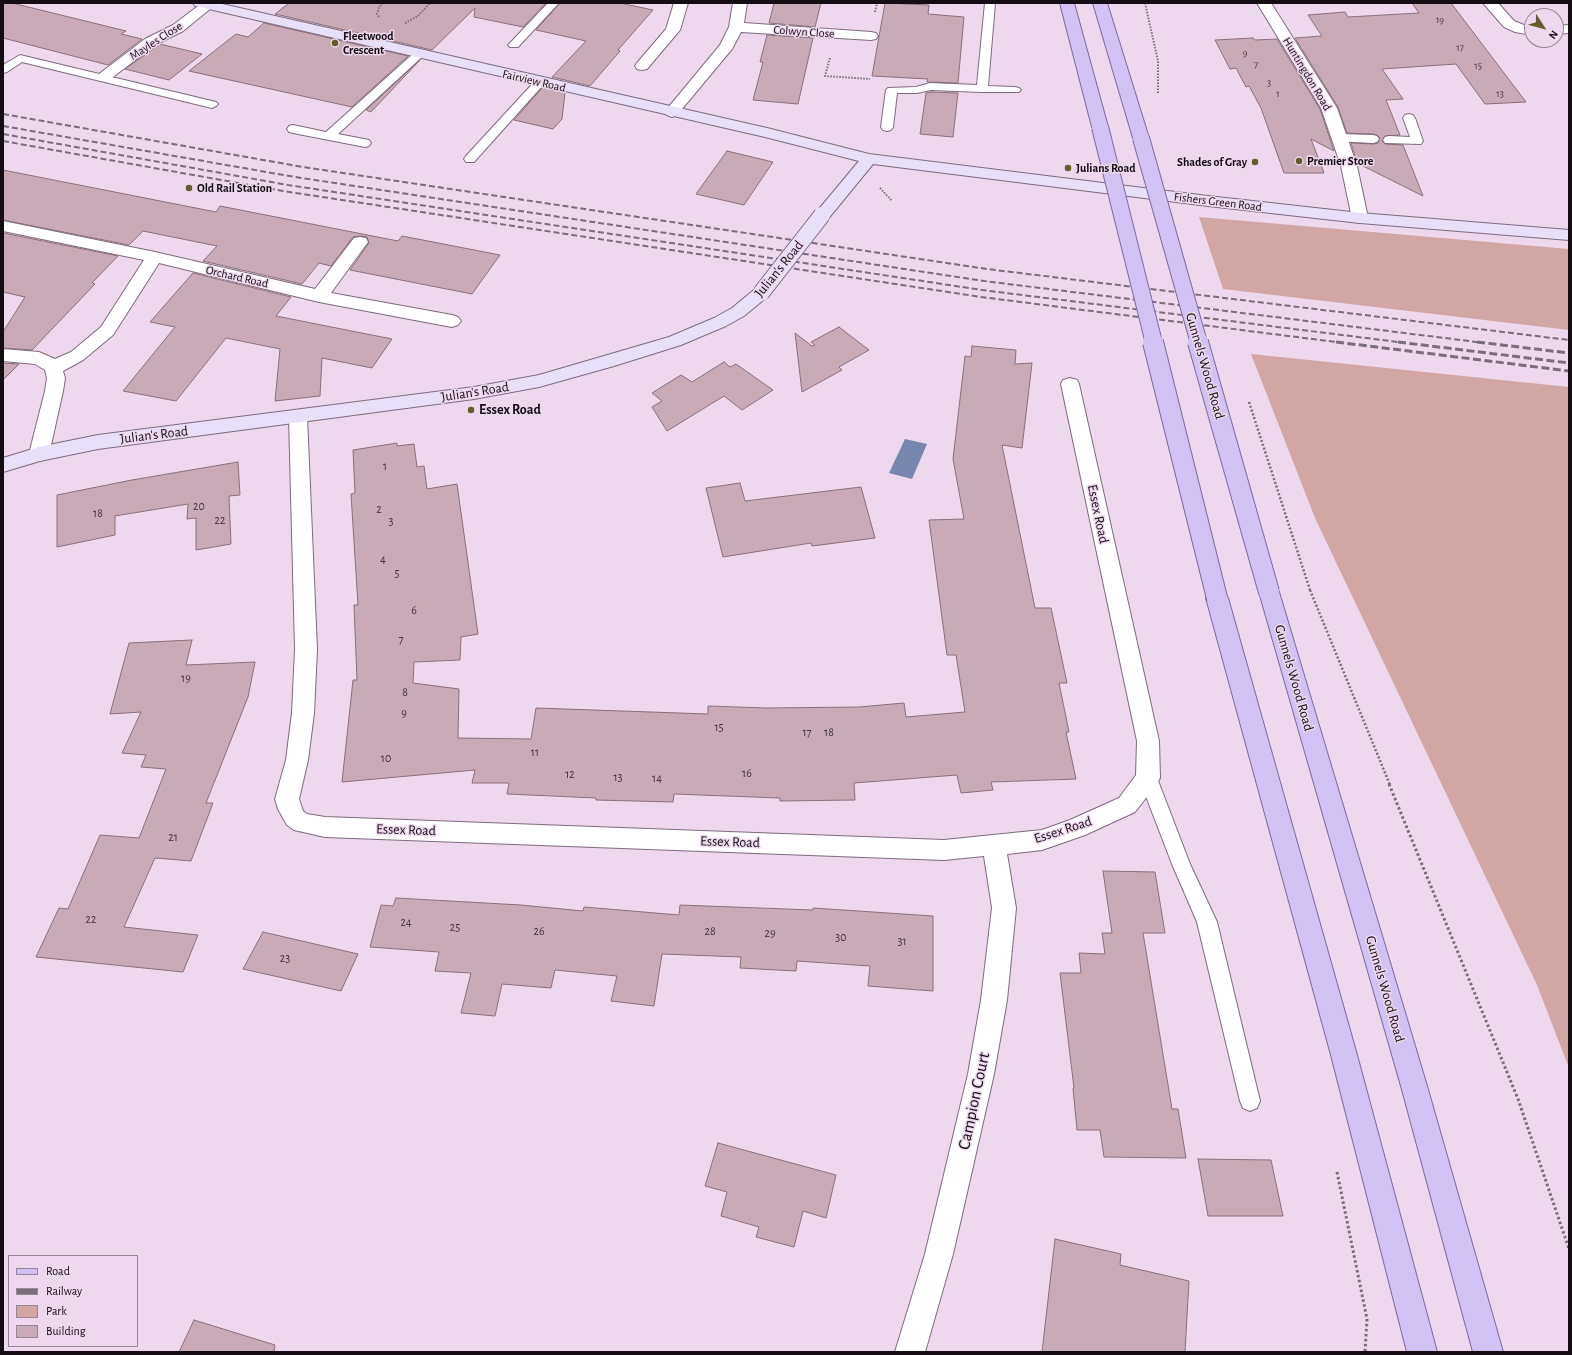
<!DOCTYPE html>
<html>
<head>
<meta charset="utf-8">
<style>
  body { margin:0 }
  #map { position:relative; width:1572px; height:1355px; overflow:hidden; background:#edd8ed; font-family:"Alegreya Sans",sans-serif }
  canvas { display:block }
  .frame { position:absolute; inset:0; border:4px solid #140d14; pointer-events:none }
  .legend { position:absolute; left:8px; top:1255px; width:130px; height:92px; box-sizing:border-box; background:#edd8ed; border:1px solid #968796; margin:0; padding:5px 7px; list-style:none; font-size:12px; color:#140d14 }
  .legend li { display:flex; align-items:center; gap:8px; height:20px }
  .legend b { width:20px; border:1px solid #968796 }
  .north { position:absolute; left:1524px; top:8px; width:40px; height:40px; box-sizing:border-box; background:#edd8ed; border:1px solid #968796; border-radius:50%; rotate:126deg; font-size:11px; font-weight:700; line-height:16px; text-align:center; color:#140d14 }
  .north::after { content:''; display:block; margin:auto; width:14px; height:18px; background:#635d29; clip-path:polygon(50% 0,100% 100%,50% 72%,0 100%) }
</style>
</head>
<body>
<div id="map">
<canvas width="1572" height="1355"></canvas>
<div class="frame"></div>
<ul class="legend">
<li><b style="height:5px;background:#d2c2f3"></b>Road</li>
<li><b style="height:5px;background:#7a6d7a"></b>Railway</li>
<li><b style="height:11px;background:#d2a6a4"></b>Park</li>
<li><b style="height:11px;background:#c8abb6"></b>Building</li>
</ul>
<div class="north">N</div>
</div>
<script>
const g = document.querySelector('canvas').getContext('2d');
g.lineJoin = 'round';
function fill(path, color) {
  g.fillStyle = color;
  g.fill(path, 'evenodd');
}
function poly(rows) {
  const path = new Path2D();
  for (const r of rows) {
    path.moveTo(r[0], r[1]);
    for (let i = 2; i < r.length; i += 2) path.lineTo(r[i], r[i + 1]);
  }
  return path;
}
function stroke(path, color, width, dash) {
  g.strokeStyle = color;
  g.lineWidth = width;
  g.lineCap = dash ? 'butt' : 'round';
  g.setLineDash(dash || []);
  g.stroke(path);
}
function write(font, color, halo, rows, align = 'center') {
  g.font = font + ' "Alegreya Sans",sans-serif';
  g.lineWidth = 3;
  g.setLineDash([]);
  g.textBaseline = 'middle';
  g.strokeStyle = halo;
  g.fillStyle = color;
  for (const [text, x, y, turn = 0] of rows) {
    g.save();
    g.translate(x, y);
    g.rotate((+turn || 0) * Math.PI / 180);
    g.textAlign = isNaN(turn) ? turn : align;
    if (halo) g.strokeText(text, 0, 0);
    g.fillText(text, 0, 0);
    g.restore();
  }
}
const green = poly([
  [1199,217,1569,249,1569,330,1223,289],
  [1251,354,1569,387,1569,1068,1537,985,1315,518]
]);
const water = poly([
  [905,439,927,444,912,479,889,473]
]);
const building = poly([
  [3,3,12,3,126,31,121,34,142,39,108,65,3,38,3,3],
  [289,3,546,3,523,27,474,17,475,8,432,50,275,14,289,3],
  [560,3,620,3,653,10,618,50,620,51,590,86,552,77,586,41,536,30,560,3],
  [774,3,821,3,815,27,769,23,774,3],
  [885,3,929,5,928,14,964,17,958,83,927,82,928,79,872,76,885,3],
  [1412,3,1451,3,1526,102,1485,104,1456,64,1382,69,1403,99,1386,100,1400,135,1385,136,1382,141,1385,144,1403,145,1423,196,1357,163,1351,143,1373,144,1378,143,1380,138,1377,135,1373,134,1347,133,1338,107,1295,38,1322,36,1308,15,1345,12,1348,17,1419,13,1412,3],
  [264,23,408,56,352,107,189,71,236,34,248,37,264,23],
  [767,35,813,38,798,104,753,100,763,62,760,62,767,35],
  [1253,38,1255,40,1277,39,1320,109,1334,151,1311,139,1324,173,1284,173,1261,108,1249,86,1246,87,1236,68,1230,69,1215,40,1253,38],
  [160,44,202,54,169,80,125,69,160,44],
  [421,59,371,112,366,110,421,59],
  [543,87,565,93,562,119,553,129,514,120,543,87],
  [931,92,958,93,953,137,920,134,926,93,931,92],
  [727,151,773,162,744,205,696,194,727,151],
  [3,170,216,212,220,206,398,241,402,236,500,255,472,294,350,270,369,243,367,237,360,236,353,237,331,266,319,263,302,284,203,261,217,246,143,231,129,245,3,220,3,170],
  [3,233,118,256,92,283,95,284,32,350,3,348,3,332,25,297,3,292,3,233],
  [193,273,291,297,276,316,392,339,372,368,322,358,320,396,275,401,280,349,226,338,176,401,123,391,175,327,150,322,193,273],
  [839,327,869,350,839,367,842,370,802,392,795,333,812,346,815,345,811,342,839,327],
  [972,346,1016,350,1015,364,1032,363,1022,448,1002,445,1035,608,1051,608,1067,683,1059,683,1069,732,1066,732,1076,779,991,782,993,790,961,793,957,775,854,783,855,800,780,801,780,798,674,794,673,802,596,800,596,798,507,794,509,783,472,783,475,770,342,782,353,680,357,680,354,605,358,605,351,494,355,493,353,450,397,443,397,446,414,444,417,467,424,466,427,489,457,484,478,634,461,637,460,660,414,662,413,683,459,689,458,738,531,739,536,708,708,714,708,706,766,708,859,707,904,703,906,717,965,712,956,655,947,655,929,520,964,519,953,459,965,356,971,357,972,346],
  [724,362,730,367,736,364,773,390,742,410,724,396,667,431,652,407,662,401,652,393,681,375,692,382,724,362],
  [3,363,19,364,3,380,3,363],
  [238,462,240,495,229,496,231,544,196,550,196,518,187,519,188,504,115,516,115,535,57,547,57,495,132,480,238,462],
  [740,483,745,501,861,487,875,538,812,546,811,543,723,557,706,488,740,483],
  [192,640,186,665,255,662,248,697,206,803,213,803,191,861,155,858,124,927,198,935,183,972,36,957,59,908,68,909,100,835,139,838,166,769,141,767,146,755,122,753,141,712,110,714,129,643,192,640],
  [1103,871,1155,872,1165,933,1143,933,1172,1109,1178,1109,1186,1158,1104,1157,1100,1130,1077,1130,1073,1088,1074,1088,1060,973,1081,973,1079,953,1105,954,1102,933,1112,933,1103,871],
  [396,898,521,905,583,911,584,907,679,915,680,905,813,910,813,908,933,916,933,991,868,986,870,966,797,961,796,971,740,968,741,957,662,954,654,1006,611,1001,617,976,555,970,551,988,502,984,495,1016,461,1013,471,973,435,971,439,952,370,947,381,905,393,906,396,898],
  [263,932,358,954,341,991,243,969,263,932],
  [718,1143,836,1175,826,1218,803,1211,794,1247,756,1237,759,1227,721,1216,727,1192,705,1186,718,1143],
  [1198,1159,1271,1160,1283,1216,1208,1216,1198,1159],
  [1055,1239,1121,1254,1120,1265,1189,1281,1185,1352,1042,1352,1055,1239],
  [194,1320,275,1345,274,1352,179,1352,194,1320]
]);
const pathFar2 = poly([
  [1145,3,1158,61,1158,93],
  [875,12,877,3],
  [379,17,377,14,379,7,383,3],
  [405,23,418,16,430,3],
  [830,58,825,76,870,79],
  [880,188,892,201]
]);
const pathFar1 = poly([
  [1310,590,1390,785]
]);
const path = poly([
  [1389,784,1518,1099,1569,1249],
  [1337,1172,1367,1319,1365,1352]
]);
const lane = poly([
  [548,3,559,3,518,47,510,47,508,45,510,43,548,3],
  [985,3,995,3,988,86,1015,87,1019,88,1021,90,1019,92,982,92,931,90,917,93,897,93,893,127,891,130,887,131,883,130,881,127,886,90,888,88,916,87,930,83,977,85,985,3],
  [419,51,423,52,425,54,423,56,338,134,369,140,371,143,369,146,365,147,293,133,289,132,287,129,289,126,293,125,326,132,415,52,419,51],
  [20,55,216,102,218,104,216,106,212,108,22,62,7,72,3,73,3,65,20,55],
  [540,79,544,80,546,82,544,84,474,162,466,162,464,159,466,156,536,80,540,79],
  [1409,114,1413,115,1415,118,1423,141,1421,144,1385,143,1383,140,1385,137,1389,136,1410,137,1403,118,1405,115,1409,114],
  [1339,134,1373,135,1377,136,1379,139,1377,142,1373,143,1335,141,1333,138,1335,135,1339,134],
  [1148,770,1154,773,1157,778,1190,864,1217,922,1260,1101,1257,1108,1250,1111,1243,1108,1240,1101,1197,922,1172,864,1139,778,1142,773,1148,770]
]);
const street = poly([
  [202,3,214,3,215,5,183,31,155,45,109,80,104,81,99,80,97,77,99,74,145,39,173,25,202,3],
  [674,3,688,3,680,30,647,69,642,70,637,69,635,66,637,63,666,29,674,3],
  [733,3,747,3,744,23,871,32,876,33,878,36,876,39,871,40,741,32,732,49,677,115,672,117,667,115,664,112,667,109,720,45,729,27,733,3],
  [1257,3,1271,3,1337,108,1357,166,1368,218,1366,222,1360,223,1354,222,1352,218,1341,166,1321,108,1257,3],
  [1483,3,1498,3,1514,21,1524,25,1532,27,1532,35,1515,32,1504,27,1483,3],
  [1569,25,1569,33,1556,34,1556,26,1569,25],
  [3,221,155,252,315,289,354,238,360,237,366,238,368,242,331,293,452,315,458,317,461,321,458,325,452,327,319,302,159,263,113,335,83,360,63,371,65,378,63,391,49,454,46,459,39,461,32,459,29,454,45,391,47,378,45,370,35,364,3,361,3,349,39,352,55,359,71,352,101,327,144,260,3,231,3,221],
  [1070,378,1077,380,1079,384,1159,741,1160,778,1156,785,1135,812,1085,835,1042,850,1007,854,1016,908,1007,1000,994,1074,953,1254,925,1352,895,1352,925,1254,968,1074,981,1000,992,908,984,856,944,860,325,837,294,830,287,825,278,809,275,799,286,760,292,713,295,649,289,417,291,412,298,411,305,412,307,417,317,649,314,713,308,760,299,799,303,811,307,814,325,817,944,840,1042,830,1070,820,1119,798,1136,775,1137,741,1061,384,1063,380,1070,378]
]);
const secondary = poly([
  [193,3,218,3,767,128,869,154,1208,196,1360,213,1569,230,1569,240,1360,223,1208,206,873,164,828,219,822,220,816,219,814,215,859,161,765,137,200,7,195,6,193,3],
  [761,287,767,289,770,293,767,297,744,316,726,326,681,345,614,366,539,387,474,399,98,449,40,461,3,472,3,458,39,447,98,435,474,387,539,375,669,337,714,318,732,308,755,289,761,287]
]);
const primary = poly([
  [1060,3,1074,3,1108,127,1105,130,1100,132,1095,130,1092,127,1060,3],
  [1093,3,1107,3,1149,138,1147,141,1141,143,1135,141,1133,138,1093,3],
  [1269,584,1276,586,1279,592,1427,1086,1503,1352,1473,1352,1401,1086,1259,592,1262,586,1269,584],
  [1217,590,1224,592,1228,598,1357,1055,1437,1352,1407,1352,1331,1055,1206,598,1210,592,1217,590]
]);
const railFar1 = poly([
  [3,114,303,167,987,269,1569,340],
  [3,126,295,177,984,281,1485,343],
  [3,134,288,185,982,290,1406,343],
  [3,141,283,191,981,297,1344,343]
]);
const rail = poly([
  [1336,342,1569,371],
  [1398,342,1569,363],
  [1477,342,1569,353]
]);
const pathBridge = poly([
  [1249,402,1310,590]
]);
const secondaryBridge = poly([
  [761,293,822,215]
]);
const primaryBridgeFar1 = poly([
  [1100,127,1154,343],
  [1141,138,1199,343]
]);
const primaryBridge = poly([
  [1153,342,1217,598],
  [1198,342,1269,592]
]);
const markers = [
  [335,43,4,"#635d29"],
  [1299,161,4,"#635d29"],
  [1255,162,4,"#635d29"],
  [1068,168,4,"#635d29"],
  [189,188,4,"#635d29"],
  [471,410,4,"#635d29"]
];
const farNumbernames = [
  ["19",1440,20],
  ["17",1460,48],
  ["9",1245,53],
  ["7",1256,65],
  ["15",1478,66],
  ["3",1269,83],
  ["1",1278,94],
  ["13",1500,94]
];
const farStreetnames = [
  ["Colwyn Close",804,32,4],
  ["Mayles Close",156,41,-33],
  ["Huntingdon Road",1307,74,59],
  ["Fairview Road",534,81,13],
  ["Fishers Green Road",1218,202,7],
  ["Orchard Road",237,277,13]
];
const farPoinames = [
  ["Fleetwood",343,36],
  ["Crescent",343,50],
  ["Premier Store",1307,161],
  ["Shades of Gray",1247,162,"right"],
  ["Julians Road",1076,168],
  ["Old Rail Station",197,188]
];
const numberNames = [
  ["1",385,466],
  ["20",199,506],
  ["2",379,509],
  ["18",98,513],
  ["22",220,520],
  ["3",391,521],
  ["4",383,559],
  ["5",397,573],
  ["6",414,610],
  ["7",401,639],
  ["19",186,678],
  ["8",405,692],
  ["9",404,713],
  ["15",719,727],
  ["17",807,732],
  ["18",829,732],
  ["11",535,752],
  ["10",386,758],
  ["16",747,773],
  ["12",570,774],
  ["13",618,777],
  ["14",657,778],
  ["21",173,837],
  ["22",91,919],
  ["24",406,922],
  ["25",455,927],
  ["26",539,931],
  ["28",710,931],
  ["29",770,933],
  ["30",841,937],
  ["31",902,941],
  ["23",285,958]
];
const streetNames = [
  ["Julian's Road",779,269,-51],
  ["Gunnels Wood Road",1205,366,74],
  ["Julian's Road",475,392,-9],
  ["Julian's Road",154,435,-7],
  ["Essex Road",1098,514,78],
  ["Gunnels Wood Road",1294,678,74],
  ["Essex Road",406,830,2],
  ["Essex Road",1063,830,-18],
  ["Essex Road",730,842,2],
  ["Gunnels Wood Road",1385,989,74]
];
const poiNames = [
  ["Essex Road",479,410]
];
const nearStreetnames = [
  ["Campion Court",974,1101,-78]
];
fill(green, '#d2a6a4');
fill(water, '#7885ae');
fill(building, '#c8abb6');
stroke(building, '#8a6f79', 1);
stroke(lane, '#7e6b7e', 2);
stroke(street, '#7e6b7e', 2);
stroke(secondary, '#7e6b7e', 2);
stroke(primary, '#7c68a0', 2);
stroke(pathFar2, '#7a6d7a', 2, [1.5, 1.5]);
stroke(pathFar1, '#7a6d7a', 2.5, [2, 2]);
stroke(path, '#7a6d7a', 3, [2.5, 2.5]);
fill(lane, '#fff');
fill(street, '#fff');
fill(secondary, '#e8e0f9');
fill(primary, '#d2c2f3');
stroke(railFar1, '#7a6d7a', 2, [6, 3]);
stroke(rail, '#7a6d7a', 3, [8, 3.5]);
stroke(secondaryBridge, '#7e6b7e', 18, []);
stroke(primaryBridgeFar1, '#7c68a0', 18, []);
stroke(primaryBridge, '#7c68a0', 22, []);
stroke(pathBridge, '#7a6d7a', 2.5, [2, 2]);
stroke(secondaryBridge, '#e8e0f9', 16);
stroke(primaryBridgeFar1, '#d2c2f3', 16);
stroke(primaryBridge, '#d2c2f3', 20);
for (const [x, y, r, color] of markers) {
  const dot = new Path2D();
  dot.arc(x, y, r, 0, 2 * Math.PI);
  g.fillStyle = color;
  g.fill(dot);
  stroke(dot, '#edd8ed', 1.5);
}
write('10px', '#41343c', null, farNumbernames);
write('12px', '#140d14', '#edd8ed', farStreetnames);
write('bold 12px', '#140d14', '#edd8ed', farPoinames, 'left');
write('12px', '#41343c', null, numberNames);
write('14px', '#140d14', '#edd8ed', streetNames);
write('bold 14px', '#140d14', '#edd8ed', poiNames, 'left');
write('17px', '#140d14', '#edd8ed', nearStreetnames);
</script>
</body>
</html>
